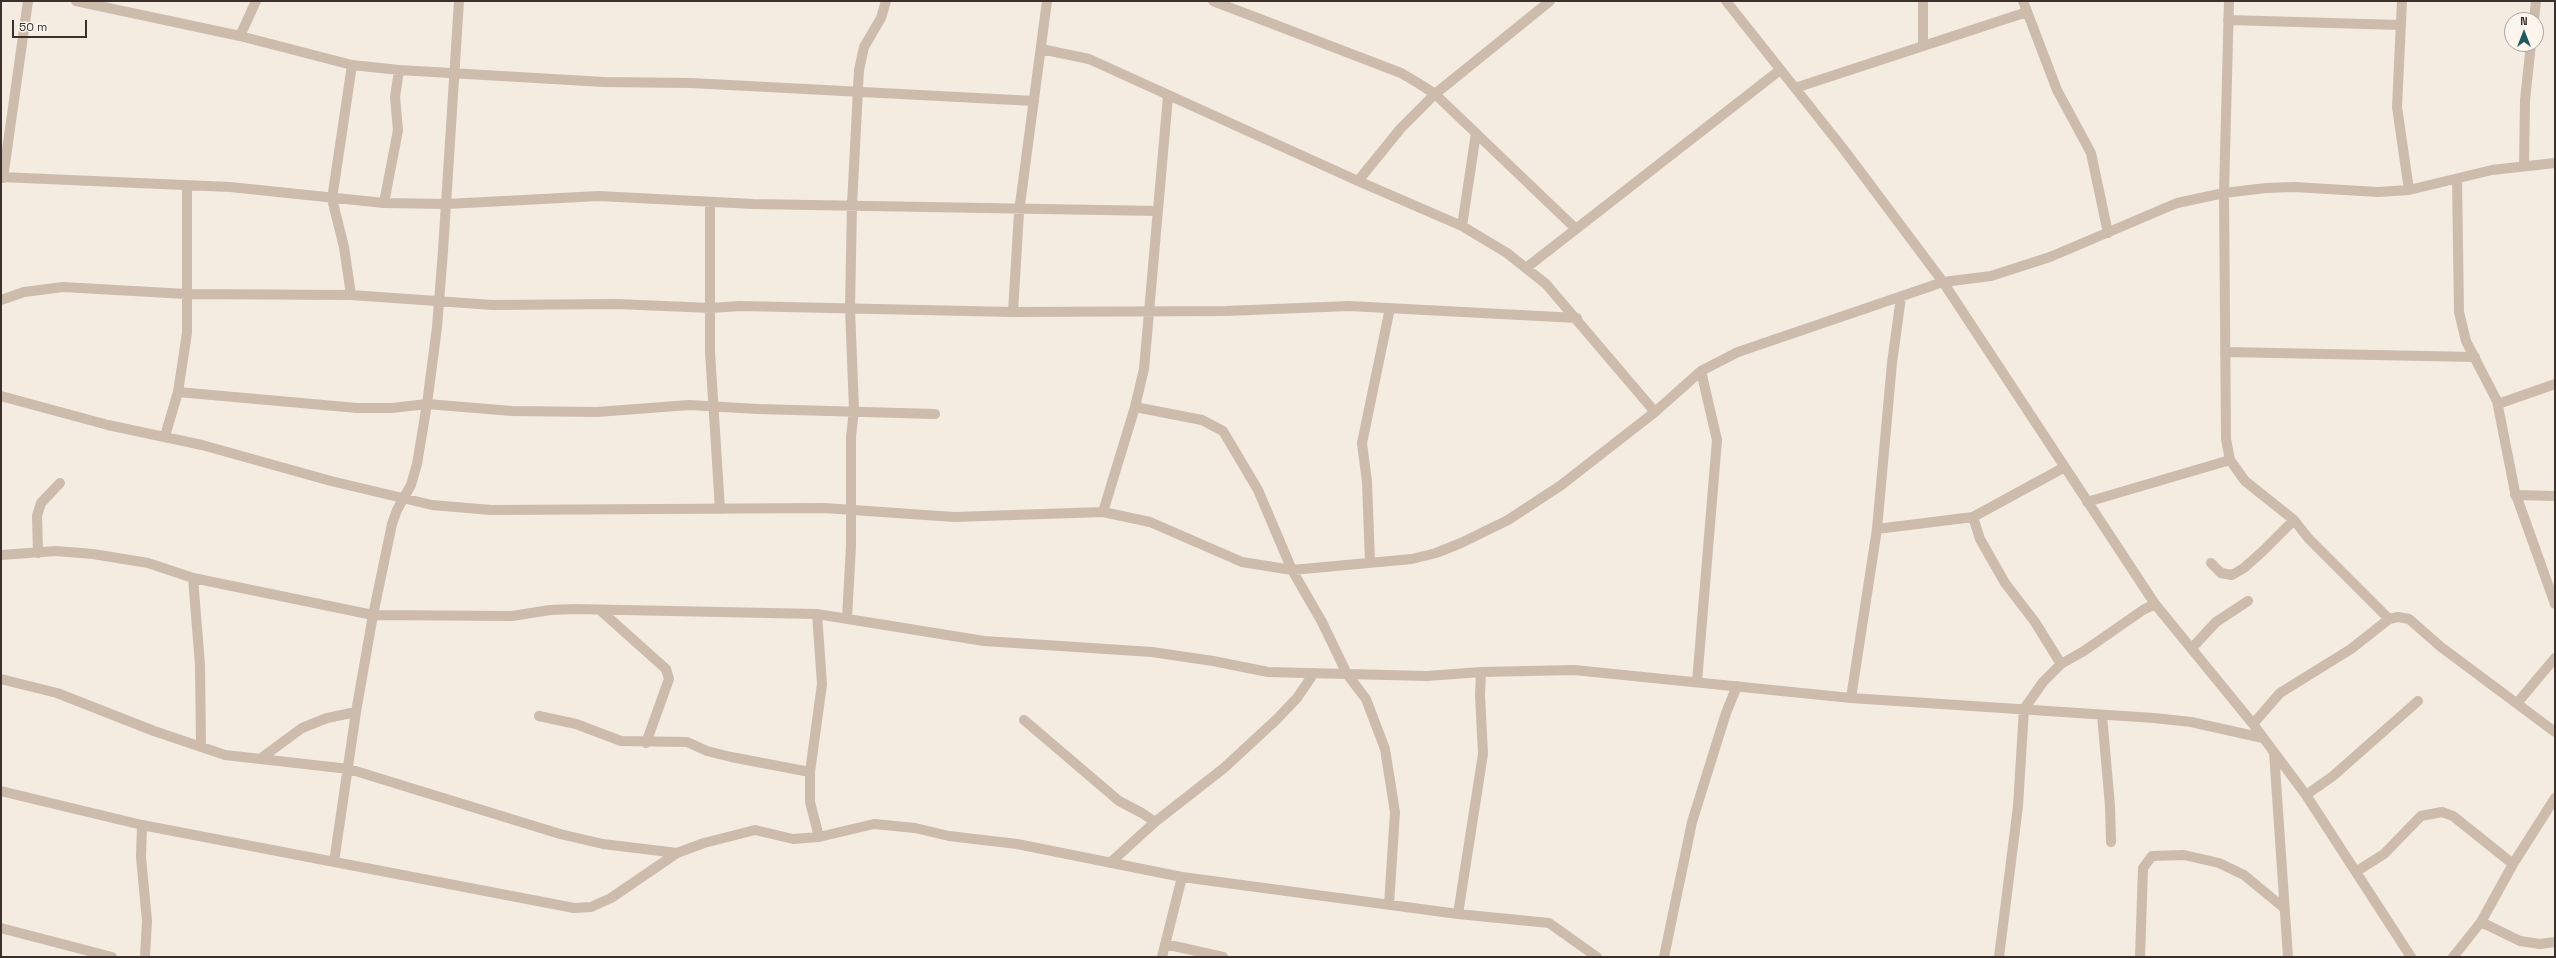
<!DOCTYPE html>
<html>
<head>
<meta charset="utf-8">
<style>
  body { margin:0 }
  #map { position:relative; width:2556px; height:958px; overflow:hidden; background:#f4ebe1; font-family:"Space Grotesk",sans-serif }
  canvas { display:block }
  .frame { position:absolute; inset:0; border:2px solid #3b302b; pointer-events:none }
  .north { position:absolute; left:2504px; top:12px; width:40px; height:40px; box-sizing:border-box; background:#fbf5ee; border:1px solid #aea6a0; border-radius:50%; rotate:0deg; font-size:11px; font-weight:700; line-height:16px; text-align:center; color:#3b302b }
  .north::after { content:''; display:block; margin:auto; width:14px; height:18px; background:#1f5a5e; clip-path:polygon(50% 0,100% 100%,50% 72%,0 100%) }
  .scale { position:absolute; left:12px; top:20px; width:75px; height:18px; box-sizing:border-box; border:2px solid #3b302b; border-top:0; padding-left:5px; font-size:12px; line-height:14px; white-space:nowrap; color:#3b302b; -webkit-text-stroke:3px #fbf5ee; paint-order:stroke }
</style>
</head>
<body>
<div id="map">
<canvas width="2556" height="958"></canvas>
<div class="frame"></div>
<div class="north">N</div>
<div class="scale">50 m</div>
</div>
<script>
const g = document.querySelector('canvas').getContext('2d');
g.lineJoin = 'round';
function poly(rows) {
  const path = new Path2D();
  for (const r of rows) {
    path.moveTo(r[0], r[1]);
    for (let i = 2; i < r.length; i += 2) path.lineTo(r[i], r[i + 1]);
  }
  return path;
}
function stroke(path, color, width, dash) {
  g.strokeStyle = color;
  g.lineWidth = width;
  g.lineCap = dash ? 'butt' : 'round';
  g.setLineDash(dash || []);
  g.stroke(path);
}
const street = poly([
  [76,1,240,36,352,65,399,70,604,82,691,83,1034,101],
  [1213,1,1401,73,1418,83,1435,94,1576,229],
  [1726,1,1845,151,1943,282,2155,604,2253,724,2306,795,2411,957],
  [1923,1,1923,45],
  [2023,1,2057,90,2091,153,2108,233],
  [2229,1,2224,193,2226,439,2230,460,2245,481,2294,520,2309,539,2389,619],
  [2402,1,2397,107,2409,190],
  [2228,20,2400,25],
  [2534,20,2536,1],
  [240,36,256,1],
  [1041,49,1089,59,1358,181,1462,226,1507,253,1546,284,1655,412],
  [1795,88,2027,12],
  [2524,166,2525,100,2531,44],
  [1,177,230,187,384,203,447,204,599,196,753,204,1158,211],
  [3,178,28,1],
  [2457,179,2459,312,2466,341,2497,401,2515,492,2555,604],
  [1358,181,1401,128,1435,94,1550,1],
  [710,202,710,352,720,509],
  [384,203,398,130,395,97,399,70],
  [1462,226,1476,133],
  [1526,268,1780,70],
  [351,295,344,247,332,199,352,65],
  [1,300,24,292,63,287,186,294,351,295,493,305,617,304,711,308,740,306,1013,312,1226,311,1349,306,1577,318],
  [1013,312,1019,212,1047,1],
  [2225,352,2475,357],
  [178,392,357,408,392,408,427,404,512,411,597,412,689,405,758,409,935,414],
  [1,396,108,425,202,445,331,481,432,505,491,510,824,508,954,517,1103,512,1150,522,1242,562,1292,570,1412,559,1436,553,1461,543,1508,520,1560,486,1655,412,1701,371,1738,352,1943,282,1991,276,2050,257,2177,203,2224,193,2266,188,2294,187,2378,192,2409,190,2492,170,2555,163],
  [2498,404,2555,384],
  [1135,407,1202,420,1223,431,1258,490,1292,570,1322,622,1347,674,1366,699,1385,749,1395,812,1389,905],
  [165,436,178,392,187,333,187,187],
  [2515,495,2555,496],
  [2087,502,2230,460],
  [1103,512,1135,407,1144,369,1168,96],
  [1973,517,1980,539,2005,583,2035,622,2061,664,2043,682,2024,709,2018,806,1999,957],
  [1877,529,1973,517,2063,468],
  [38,553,37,516,41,503,60,483],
  [1,555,56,551,93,554,148,563,193,578,373,615,512,616,550,610,574,609,817,614,984,641,1152,652,1213,661,1268,672,1427,676,1481,672,1574,670,1851,698,2154,718,2191,722,2263,738],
  [1370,562,1367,482,1362,443,1390,308],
  [2211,563,2221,573,2232,575,2244,568,2264,550,2294,520],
  [193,578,200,665,201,746],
  [600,610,666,669,669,679,646,743],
  [817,614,822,684,810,772,810,802,819,837],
  [847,618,851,546,851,437,854,410,850,308,852,205,859,70,864,47,881,18,886,1],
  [2192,648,2216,622,2248,601],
  [2061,664,2084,651,2143,610,2155,604],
  [1,679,57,693,154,731,225,755,349,769,560,834,603,844,677,853],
  [1697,682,1717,440,1701,371],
  [1851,698,1877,529,1892,363,1901,297],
  [2518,702,2555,658],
  [2102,715,2110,806,2111,842],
  [539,716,576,724,621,741,687,742,707,751,731,757,810,772],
  [1024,720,1119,801,1142,813,1155,822,1110,863],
  [2253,724,2280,693,2351,649,2389,619,2398,617,2409,619,2441,647,2555,732],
  [2274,752,2288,957],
  [260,759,302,728,327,718,356,712],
  [1,791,142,825,574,908,591,907,611,898,677,853,704,843,755,830,793,839,819,837,874,824,915,828,949,836,1017,844,1182,877,1458,914,1549,923,1597,957],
  [2306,795,2333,776,2418,701],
  [1155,822,1224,768,1277,719,1297,698,1314,673],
  [142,825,141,857,147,921,145,957],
  [334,862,356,712,373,615,392,524,397,510,411,485,417,464,427,404,437,327,443,251,459,1],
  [2357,871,2384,854,2421,816,2442,812,2453,816,2513,864],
  [1458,914,1483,754,1480,695,1481,672],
  [2481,922,2520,941,2540,944,2555,942],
  [1,928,112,957],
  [1165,944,1223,957],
  [1162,957,1182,877],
  [1664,957,1692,822,1726,713,1737,686],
  [2140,957,2143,868,2152,856,2184,855,2219,863,2244,875,2284,908],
  [2453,957,2481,922,2513,864,2555,798]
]);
stroke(street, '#cdbbac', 10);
</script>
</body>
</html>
